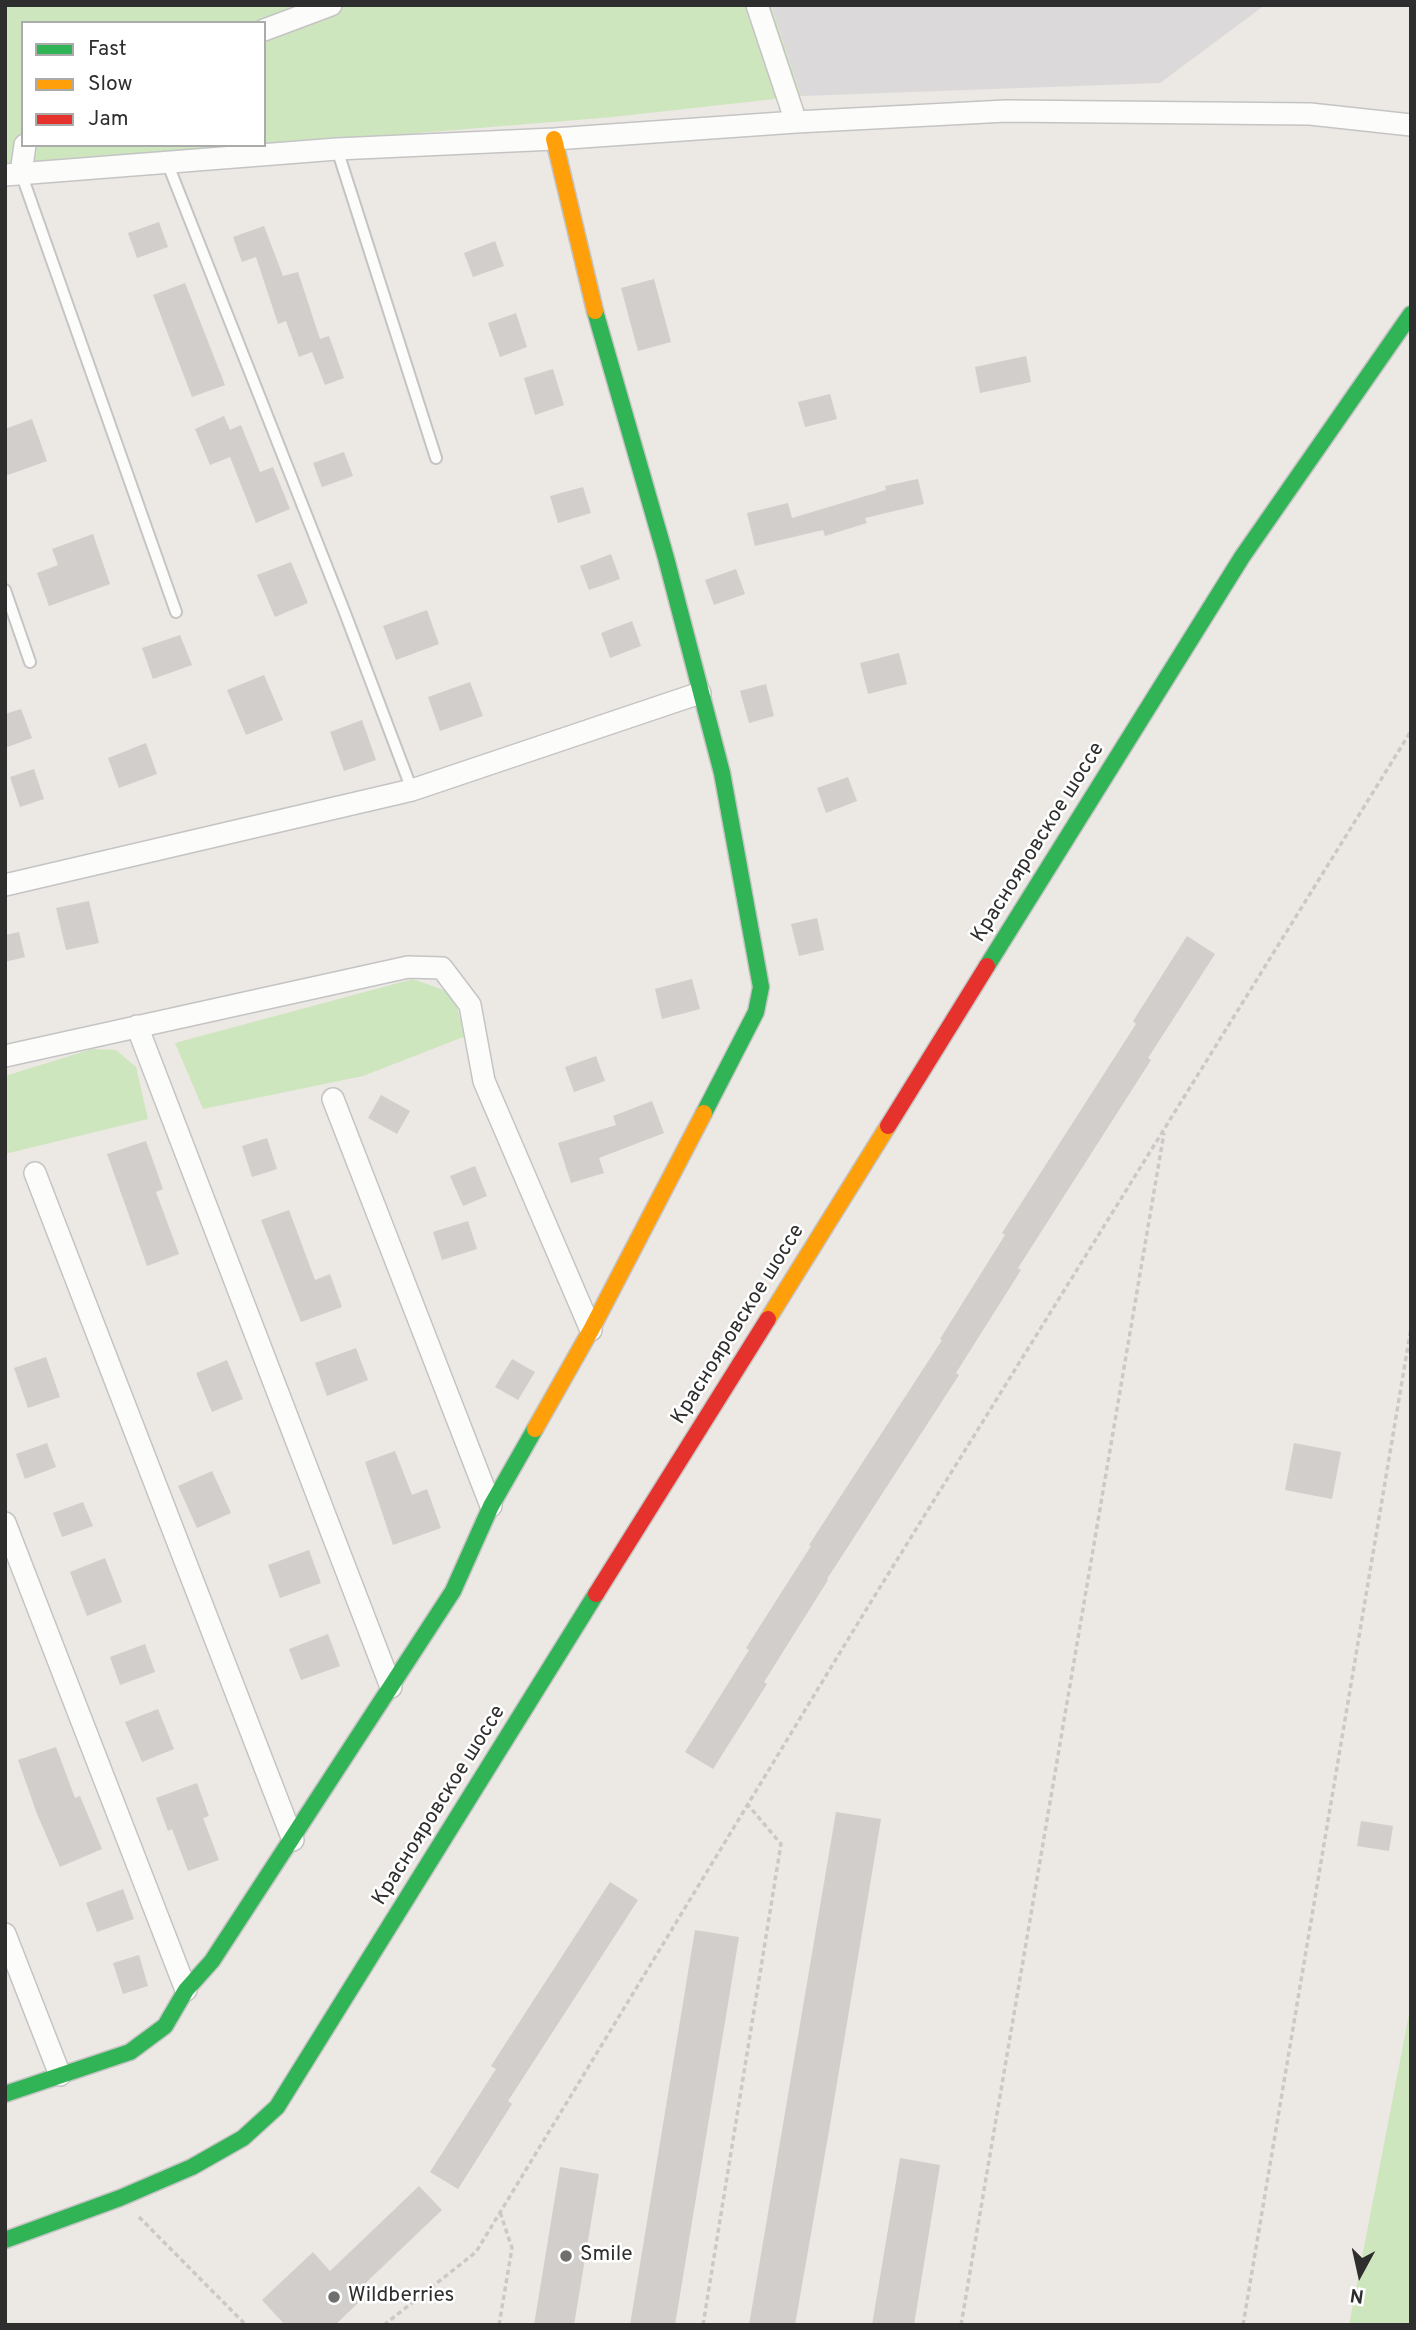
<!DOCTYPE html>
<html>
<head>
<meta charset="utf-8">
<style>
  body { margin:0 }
  #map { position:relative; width:1416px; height:2330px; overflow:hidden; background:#ece8e4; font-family:Overpass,sans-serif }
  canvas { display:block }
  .frame { position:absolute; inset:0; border:7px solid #2e2e2e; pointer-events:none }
  .legend { position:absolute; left:21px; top:21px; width:245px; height:126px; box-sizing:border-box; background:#fff; border:2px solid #ababab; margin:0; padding:9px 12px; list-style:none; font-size:21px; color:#2e2e2e }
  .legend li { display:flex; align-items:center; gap:14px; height:35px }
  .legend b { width:35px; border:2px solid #ababab }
  .north { position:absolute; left:1325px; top:2239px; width:70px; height:70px; -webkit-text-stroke:5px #fff; paint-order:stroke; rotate:188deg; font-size:19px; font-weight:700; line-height:28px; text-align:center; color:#2e2e2e }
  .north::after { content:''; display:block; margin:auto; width:24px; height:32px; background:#2e2e2e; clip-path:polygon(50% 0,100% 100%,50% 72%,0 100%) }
</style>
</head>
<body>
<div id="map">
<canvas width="1416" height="2330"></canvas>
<div class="frame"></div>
<ul class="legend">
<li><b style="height:9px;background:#30b455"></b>Fast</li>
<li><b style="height:9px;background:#ff9f0a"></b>Slow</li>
<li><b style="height:9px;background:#e5322d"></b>Jam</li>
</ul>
<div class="north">N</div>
</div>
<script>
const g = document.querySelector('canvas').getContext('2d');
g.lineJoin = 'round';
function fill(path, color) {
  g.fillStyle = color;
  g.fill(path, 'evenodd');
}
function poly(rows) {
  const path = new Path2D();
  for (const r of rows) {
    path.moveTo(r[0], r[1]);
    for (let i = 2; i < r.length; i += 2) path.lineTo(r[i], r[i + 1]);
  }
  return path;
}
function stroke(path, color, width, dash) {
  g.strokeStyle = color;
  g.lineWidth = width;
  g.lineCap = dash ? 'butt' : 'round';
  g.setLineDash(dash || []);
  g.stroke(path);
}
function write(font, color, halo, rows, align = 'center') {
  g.font = font + ' Overpass,sans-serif';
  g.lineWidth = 5;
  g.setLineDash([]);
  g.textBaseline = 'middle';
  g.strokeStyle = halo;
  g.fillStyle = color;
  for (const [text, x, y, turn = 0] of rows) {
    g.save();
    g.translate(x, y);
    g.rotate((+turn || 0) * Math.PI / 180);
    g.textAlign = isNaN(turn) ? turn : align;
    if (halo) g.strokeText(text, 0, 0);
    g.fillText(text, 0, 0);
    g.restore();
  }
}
const industrial = poly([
  [771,5,1265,5,1160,83,801,96]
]);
const green = poly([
  [5,5,771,5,801,96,613,117,5,167],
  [23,23,264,23,264,145,23,145],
  [413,979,452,993,466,1036,363,1076,203,1109,175,1043],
  [92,1049,116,1050,136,1067,148,1119,5,1154,5,1076],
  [1411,2004,1411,2325,1349,2325]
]);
const building = poly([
  [159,222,168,247,137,258,128,233],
  [264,226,283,276,298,272,320,339,329,336,344,378,325,385,312,352,299,357,286,321,278,324,256,257,242,262,233,237],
  [495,241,504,266,473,277,464,253],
  [654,279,671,342,638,351,621,288],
  [185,283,225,385,192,397,153,295],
  [516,313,527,347,500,357,488,323],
  [1026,356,1031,382,980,393,975,367],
  [553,369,564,405,535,415,524,378],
  [830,394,837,419,805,427,798,402],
  [224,416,230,430,241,425,260,472,273,467,290,509,256,523,230,457,210,465,195,429],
  [32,419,47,461,5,476,5,429],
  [344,452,353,476,322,487,313,463],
  [918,479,924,504,865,518,867,523,825,536,823,530,755,546,747,513,788,503,792,518,886,490,885,486],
  [583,487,591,513,558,523,550,496],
  [93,534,110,584,49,606,37,573,58,565,52,549],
  [611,554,620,579,589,590,580,566],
  [291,562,308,603,275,617,257,575],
  [736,569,745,594,714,605,705,580],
  [427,610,439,644,396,660,383,626],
  [632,621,641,646,610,658,601,633],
  [180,635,192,665,153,679,142,648],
  [899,653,907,684,868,694,860,663],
  [264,675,283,720,246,735,227,690],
  [470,682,483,716,440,731,428,697],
  [766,684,774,716,749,723,740,691],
  [21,709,32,738,5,748,5,714],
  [362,720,376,760,344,771,330,732],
  [146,743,157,774,119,788,108,758],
  [34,769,44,799,20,807,10,777],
  [848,777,857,801,826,813,817,788],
  [89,901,99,943,66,950,56,908],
  [817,918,824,950,799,956,791,924],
  [19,932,25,957,5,962,5,935],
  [1187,936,1215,954,1148,1058,1151,1060,1018,1268,1021,1270,956,1373,959,1375,827,1579,828,1580,764,1682,767,1684,713,1769,685,1752,749,1650,746,1648,811,1546,809,1545,942,1340,940,1339,1005,1235,1002,1233,1136,1024,1133,1021],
  [692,979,700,1009,662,1019,655,989],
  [596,1056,605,1081,574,1092,565,1067],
  [381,1095,410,1111,397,1134,368,1118],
  [652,1101,664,1133,599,1158,604,1173,571,1183,558,1143,616,1125,613,1116],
  [267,1138,277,1169,252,1177,242,1146],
  [146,1141,163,1189,156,1192,179,1254,147,1266,107,1154],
  [475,1166,487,1196,463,1206,450,1176],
  [289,1210,315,1280,330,1274,342,1307,301,1322,261,1220],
  [468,1221,477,1249,442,1260,433,1232],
  [356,1348,368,1380,327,1396,315,1363],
  [46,1357,60,1397,28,1408,14,1368],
  [512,1359,535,1372,518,1400,495,1387],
  [227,1360,243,1399,212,1412,196,1373],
  [47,1443,56,1467,25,1479,16,1454],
  [1294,1443,1341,1452,1332,1499,1285,1490],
  [395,1451,412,1495,427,1489,441,1528,393,1545,365,1462],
  [212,1471,231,1513,197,1528,178,1486],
  [83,1502,93,1526,62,1537,53,1513],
  [309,1550,321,1583,280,1598,268,1565],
  [105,1558,122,1602,87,1616,70,1572],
  [328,1634,340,1666,301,1680,289,1649],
  [145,1644,155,1672,120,1685,110,1657],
  [158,1709,174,1749,142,1762,125,1722],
  [56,1747,75,1798,80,1796,102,1849,60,1867,37,1814,18,1760],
  [197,1783,209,1816,203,1818,219,1860,188,1871,172,1829,168,1831,156,1798],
  [836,1812,881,1819,830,2125,795,2325,749,2325],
  [1361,1821,1393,1826,1389,1851,1357,1846],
  [610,1882,638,1900,508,2101,512,2104,458,2189,430,2172,496,2069,491,2066],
  [123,1889,134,1919,97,1932,86,1903],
  [695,1930,739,1937,675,2325,630,2325],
  [139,1955,148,1986,123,1994,113,1963],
  [900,2158,940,2165,914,2325,872,2325],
  [560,2167,599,2174,574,2325,534,2325],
  [419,2186,442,2210,353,2295,359,2302,335,2325,285,2325,262,2300,313,2252,330,2271]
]);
const path = poly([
  [139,2217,246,2325],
  [384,2325,476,2252,861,1618,1411,731],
  [499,2325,512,2248,500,2212],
  [703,2325,781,1844,749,1806],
  [961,2325,1164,1133],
  [1243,2325,1411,1328]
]);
const lane = poly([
  [337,149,436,458],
  [167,162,345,613,412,790],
  [21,173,176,612],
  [5,590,30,662]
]);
const street = poly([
  [757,5,796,122],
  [264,30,331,5],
  [21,173,25,145],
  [5,175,337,149,554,139,796,122,1006,111,1310,114,1411,125],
  [5,885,412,790,700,693],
  [137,1026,391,1687],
  [5,1056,408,967,442,968,470,1005,484,1081,591,1330],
  [333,1099,491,1506],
  [35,1173,293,1840],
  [5,1523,186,1990],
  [5,1934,60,2075]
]);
const fast = poly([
  [595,311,666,558,722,773,761,987,756,1012,704,1113],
  [987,966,1242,557,1411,314],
  [5,2094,130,2052,165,2026,186,1990,212,1961,453,1591,491,1506,535,1429],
  [5,2240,120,2198,192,2167,243,2138,277,2107,596,1594]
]);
const slow = poly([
  [554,139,595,311],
  [768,1319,888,1126],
  [535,1429,591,1330,704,1113]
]);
const jam = poly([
  [888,1126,987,966],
  [596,1594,768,1319]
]);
const markers = [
  [566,2256,7,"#706f6e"],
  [334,2297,7,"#706f6e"]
];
const streetNames = [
  ["Краснояровское шоссе",1039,843,-58],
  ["Краснояровское шоссе",739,1325,-58],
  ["Краснояровское шоссе",440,1806,-58]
];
const poiNames = [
  ["Smile",580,2256],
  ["Wildberries",348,2297]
];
fill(industrial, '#dcd9db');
fill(green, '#cee6be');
fill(building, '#d1cecb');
stroke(lane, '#c5c4c5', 14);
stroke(street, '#c5c4c5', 24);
stroke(fast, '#c5c4c5', 19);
stroke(slow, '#c5c4c5', 19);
stroke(jam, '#c5c4c5', 19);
stroke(path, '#c9c9c8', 3.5, [5, 3.5]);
stroke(lane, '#fcfcfb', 10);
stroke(street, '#fcfcfb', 21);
stroke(fast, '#30b455', 16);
stroke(slow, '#ff9f0a', 16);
stroke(jam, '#e5322d', 16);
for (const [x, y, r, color] of markers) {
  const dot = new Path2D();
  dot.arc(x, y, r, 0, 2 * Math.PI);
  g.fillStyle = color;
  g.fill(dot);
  stroke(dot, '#fff', 2.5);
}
write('21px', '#2e2e2e', '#fff', streetNames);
write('21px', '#2e2e2e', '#fff', poiNames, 'left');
</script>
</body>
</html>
